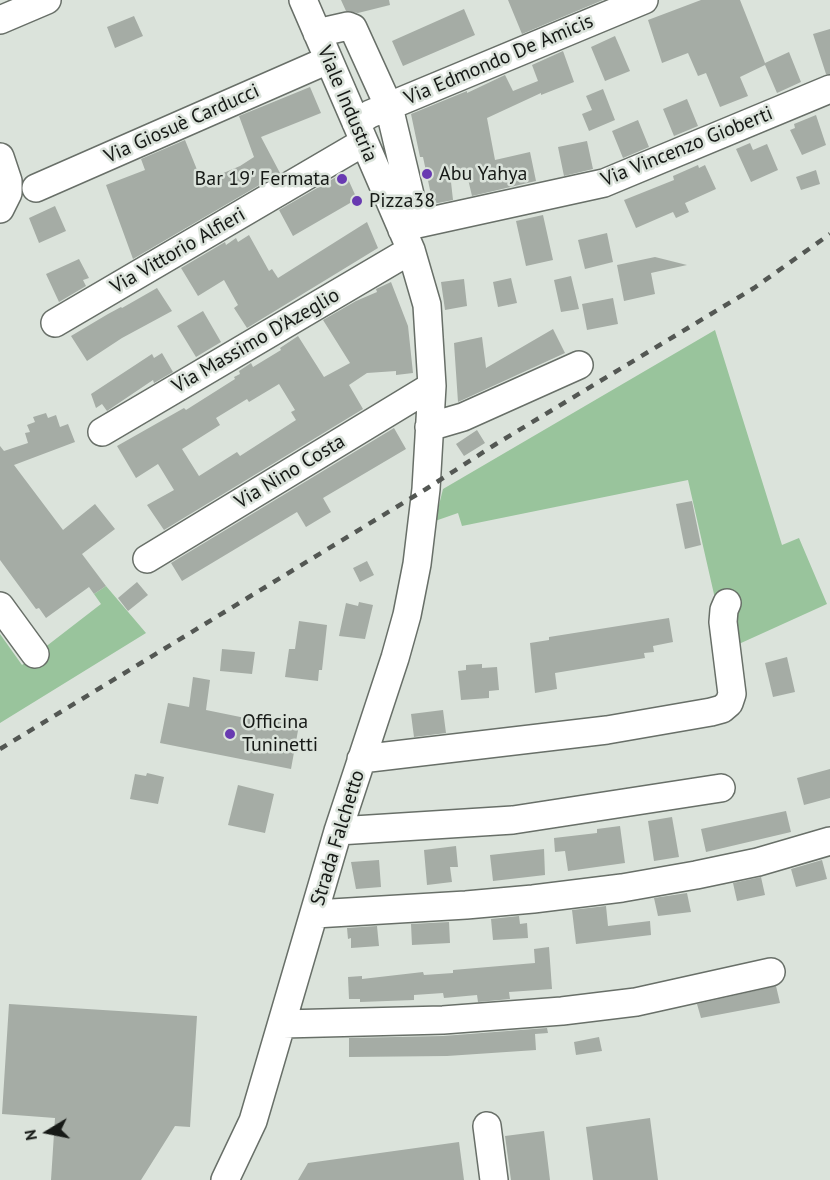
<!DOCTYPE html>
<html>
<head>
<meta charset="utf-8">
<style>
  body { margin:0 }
  #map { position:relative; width:830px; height:1180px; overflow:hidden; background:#dbe3db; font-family:"PT Sans",sans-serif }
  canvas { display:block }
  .north { position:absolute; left:18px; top:1102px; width:60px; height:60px; -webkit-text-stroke:4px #dbe3db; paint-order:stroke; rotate:260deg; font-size:16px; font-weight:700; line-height:24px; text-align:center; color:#161916 }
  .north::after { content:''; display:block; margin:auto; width:21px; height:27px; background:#161916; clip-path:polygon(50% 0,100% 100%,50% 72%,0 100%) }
</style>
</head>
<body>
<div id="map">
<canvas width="830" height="1180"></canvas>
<div class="north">N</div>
</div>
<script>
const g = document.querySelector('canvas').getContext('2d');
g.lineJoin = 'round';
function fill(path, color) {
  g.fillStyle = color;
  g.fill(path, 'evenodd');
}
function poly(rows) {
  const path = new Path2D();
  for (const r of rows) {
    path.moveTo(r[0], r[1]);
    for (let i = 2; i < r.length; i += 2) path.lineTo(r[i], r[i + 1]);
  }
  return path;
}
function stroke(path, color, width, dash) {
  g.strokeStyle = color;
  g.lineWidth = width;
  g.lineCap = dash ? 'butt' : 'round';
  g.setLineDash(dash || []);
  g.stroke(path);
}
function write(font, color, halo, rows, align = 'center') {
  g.font = font + ' "PT Sans",sans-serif';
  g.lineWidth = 5;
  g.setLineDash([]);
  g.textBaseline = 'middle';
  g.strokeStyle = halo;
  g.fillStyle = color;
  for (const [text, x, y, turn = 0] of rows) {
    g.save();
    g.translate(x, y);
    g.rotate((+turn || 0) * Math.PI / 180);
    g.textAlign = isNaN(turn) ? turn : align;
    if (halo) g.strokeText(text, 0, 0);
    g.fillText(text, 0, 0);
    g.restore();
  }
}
const green = poly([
  [715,330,782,545,799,538,827,604,730,648,716,603,688,480,462,526,458,513,435,521,443,489],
  [106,586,146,633,0,723,0,634,22,665,101,604,94,594]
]);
const building = poly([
  [341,0,389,0,390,5,358,13,346,11],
  [508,0,603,0,522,34],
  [701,0,740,0,765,63,789,52,801,82,777,93,765,65,740,77,748,96,720,107,706,73,698,76,688,53,662,63,648,20],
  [464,9,475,35,403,66,392,41],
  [134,16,143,36,115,48,107,27],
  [830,29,830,74,826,74,813,34],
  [615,36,630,71,605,81,591,47],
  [563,51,574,82,541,95,541,93,487,118,495,160,530,152,536,181,472,196,468,179,451,182,453,200,433,204,423,157,420,157,411,114,467,91,467,93,505,75,513,91,538,81,532,65],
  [310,87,321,113,261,137,280,173,133,259,106,185,145,170,141,159,185,140,202,182,240,166,254,157,239,116],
  [603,89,615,120,589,131,582,114,592,110,586,96],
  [687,99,698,126,674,136,663,109],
  [816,115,826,145,802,155,790,130,795,128,794,124],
  [638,120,649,147,623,158,612,131],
  [587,141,593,169,564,176,558,147],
  [750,143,753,150,767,144,778,170,751,182,736,149],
  [698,165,699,168,705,165,716,189,685,203,689,212,676,218,673,212,636,228,624,200,674,180,673,176],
  [816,170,820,184,801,190,796,177],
  [338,176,348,179,357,199,293,236,279,210],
  [55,206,66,231,39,243,29,218],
  [543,215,553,260,526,266,516,221],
  [367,222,378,248,247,328,234,308,238,305,224,280,198,296,181,268,225,242,226,245,236,238,238,242,249,235,269,271,272,269,278,278],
  [607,233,613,262,585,269,578,240],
  [655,257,687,265,651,273,655,294,624,301,617,265],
  [79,259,89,278,83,280,86,286,59,302,46,274],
  [571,276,579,309,561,312,554,280],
  [511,278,517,303,498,307,493,282],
  [464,279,467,306,445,310,441,282],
  [391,282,408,326,413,373,396,375,396,371,367,373,349,385,363,409,164,530,147,505,174,490,158,464,136,478,117,446,184,408,186,410,235,379,234,377,240,374,239,371,251,363,253,367,281,350,280,348,298,336,324,377,350,363,323,320,356,301,377,292,376,289],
  [279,384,295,410,291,412,296,420,240,456,237,452,199,476,182,449,220,425,216,418,247,399,249,402],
  [157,288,172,311,122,338,87,361,71,336,108,314,121,307,122,308],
  [613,298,618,324,587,330,582,304],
  [203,311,221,342,196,357,177,326],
  [553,329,565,353,458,402,454,343,482,337,486,368],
  [162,353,173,372,154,383,153,380,107,411,102,404,96,408,91,394,152,354,154,358],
  [46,413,48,418,56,415,60,427,68,424,75,442,14,465,63,530,95,504,115,529,82,554,106,586,94,594,89,587,46,618,39,608,36,609,0,560,0,446,4,451,28,443,25,433,30,432,27,425,35,422,33,417],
  [394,428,406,449,323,498,331,512,306,527,297,512,182,581,171,563],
  [477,430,485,443,464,456,456,444],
  [692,501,701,545,685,549,676,504],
  [367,561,374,575,360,582,353,568],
  [137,582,148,595,128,611,118,598],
  [359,602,373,605,365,639,339,636,346,603,358,606],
  [669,618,673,642,653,646,654,652,644,653,645,658,555,673,557,689,535,693,530,643,549,640,549,637],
  [299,621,327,625,322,670,319,670,318,681,285,677,289,649,295,649],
  [222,649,255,652,252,674,220,671],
  [787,657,795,692,773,697,765,663],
  [482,664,482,668,497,667,499,690,489,691,489,698,461,700,458,671,466,670,466,665],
  [193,677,210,680,206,710,260,721,261,717,299,725,291,769,160,743,168,703,189,707],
  [443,710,446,733,414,737,411,714],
  [830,769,830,798,804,805,797,778],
  [147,773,164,777,158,804,130,799,135,774,146,776],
  [238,785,274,794,265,833,228,825],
  [786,811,791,832,706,852,701,829],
  [672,817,679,857,654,861,648,821],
  [620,826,625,863,568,871,565,851,555,852,554,838,597,833,597,829],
  [456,846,458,867,450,867,452,882,427,885,424,850],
  [544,849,545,875,493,881,490,855],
  [379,860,381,887,356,889,351,862],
  [822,860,827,879,796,887,791,869],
  [761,877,765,895,737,901,733,883],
  [687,893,691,912,658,916,654,898],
  [606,906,608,926,650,921,651,935,576,944,572,910],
  [519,916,520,924,527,923,528,938,493,940,491,919],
  [449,922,450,943,412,945,411,924],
  [377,926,379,946,351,948,351,938,348,939,347,928],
  [549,947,552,989,509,992,510,999,478,1002,477,995,444,998,443,993,414,995,414,1000,360,1002,360,999,349,999,348,977,362,976,362,979,423,972,424,975,453,973,453,970,535,963,534,949],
  [776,986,780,1003,701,1018,697,1004],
  [9,1004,197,1016,190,1127,175,1126,141,1180,51,1180,55,1118,2,1114],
  [547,1028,548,1033,535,1034,536,1050,447,1056,349,1057,349,1038,443,1036],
  [599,1037,602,1051,576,1055,574,1042],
  [650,1118,658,1180,593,1180,586,1127],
  [544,1131,550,1180,511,1180,505,1136],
  [459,1142,464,1180,298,1180,308,1163]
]);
const minor = poly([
  [0,20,47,0],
  [317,33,348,26,353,28,389,107,417,224],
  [356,123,370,114,644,0],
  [0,157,8,181,8,193,0,209],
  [36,188,328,60],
  [402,230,417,224,604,183,830,89],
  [55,323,364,142],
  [429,427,463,417,579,365],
  [102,432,411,250],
  [147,559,432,386],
  [0,606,35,654],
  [361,759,607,730,711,712,722,709,729,703,732,694,723,622,724,610,727,603],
  [338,831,513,820,721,788],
  [315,914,466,905,533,899,622,888,696,875,758,862,830,841],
  [283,1024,443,1020,562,1011,636,1002,771,972],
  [487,1126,494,1180],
  [225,1180,253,1121,338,831,395,658,407,615,417,564,426,489,432,386,427,305,411,250,303,0]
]);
const rail = poly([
  [0,749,426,489,496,444,754,288,830,234]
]);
const markers = [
  [427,174,6,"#683ab1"],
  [342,179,6,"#683ab1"],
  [357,201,6,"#683ab1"],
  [230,734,6,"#683ab1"]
];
const streetNames = [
  ["Via Edmondo De Amicis",499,60,-23],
  ["Viale Industria",347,104,67],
  ["Via Giosuè Carducci",182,124,-24],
  ["Via Vincenzo Gioberti",687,147,-22],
  ["Via Vittorio Alfieri",178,251,-30],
  ["Via Massimo D'Azeglio",256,341,-30],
  ["Via Nino Costa",290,472,-31],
  ["Strada Falchetto",338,838,-73]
];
const poiNames = [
  ["Abu Yahya",439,174],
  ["Bar 19' Fermata",330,179,"right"],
  ["Pizza38",369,201],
  ["Officina",242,722],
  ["Tuninetti",242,745]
];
fill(green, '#99c49c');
fill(building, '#a5aca5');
stroke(minor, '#686f68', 30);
stroke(minor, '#fff', 27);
stroke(rail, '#535753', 4.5, [8, 8]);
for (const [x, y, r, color] of markers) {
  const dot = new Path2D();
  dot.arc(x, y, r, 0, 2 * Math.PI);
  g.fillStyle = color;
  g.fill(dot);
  stroke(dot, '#dbe3db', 2);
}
write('20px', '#161916', '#dbe3db', streetNames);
write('20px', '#161916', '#dbe3db', poiNames, 'left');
</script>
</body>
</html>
